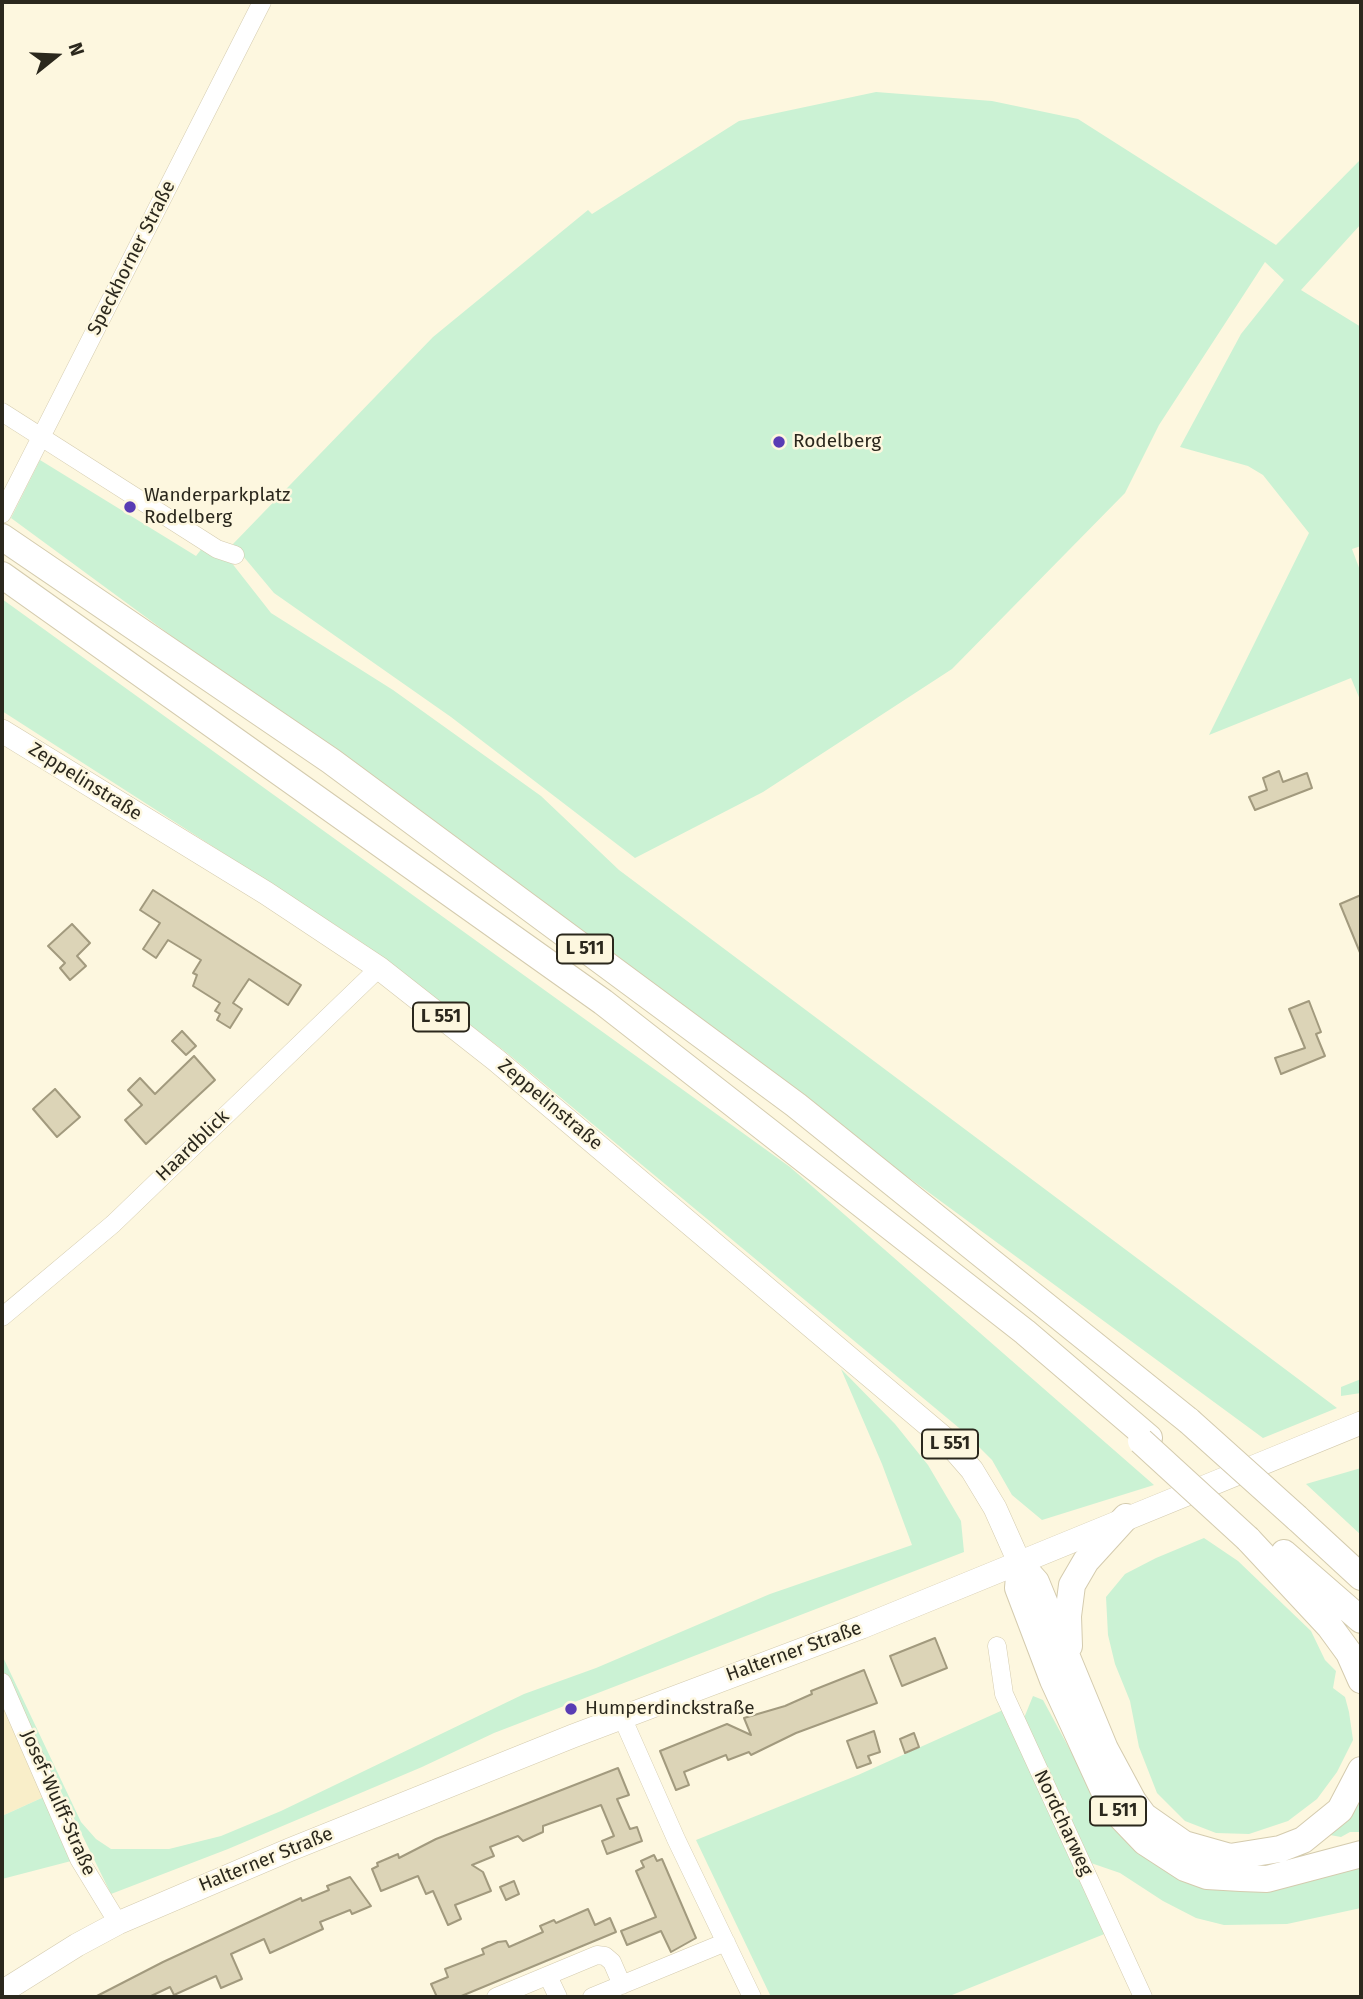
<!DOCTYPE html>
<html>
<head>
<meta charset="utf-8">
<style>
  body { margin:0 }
  #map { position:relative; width:1363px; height:1999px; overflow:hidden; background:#fdf7df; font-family:"Fira Sans",sans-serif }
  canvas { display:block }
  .frame { position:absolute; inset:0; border:4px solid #2b281d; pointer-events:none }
  .north { position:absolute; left:21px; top:21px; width:70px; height:70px; -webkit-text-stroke:5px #fdf7df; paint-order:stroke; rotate:72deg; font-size:19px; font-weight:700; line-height:28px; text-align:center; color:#2b281d }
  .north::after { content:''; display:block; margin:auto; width:24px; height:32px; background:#2b281d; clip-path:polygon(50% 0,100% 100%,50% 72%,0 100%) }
</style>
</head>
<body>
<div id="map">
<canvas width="1363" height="1999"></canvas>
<div class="frame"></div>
<div class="north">N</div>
</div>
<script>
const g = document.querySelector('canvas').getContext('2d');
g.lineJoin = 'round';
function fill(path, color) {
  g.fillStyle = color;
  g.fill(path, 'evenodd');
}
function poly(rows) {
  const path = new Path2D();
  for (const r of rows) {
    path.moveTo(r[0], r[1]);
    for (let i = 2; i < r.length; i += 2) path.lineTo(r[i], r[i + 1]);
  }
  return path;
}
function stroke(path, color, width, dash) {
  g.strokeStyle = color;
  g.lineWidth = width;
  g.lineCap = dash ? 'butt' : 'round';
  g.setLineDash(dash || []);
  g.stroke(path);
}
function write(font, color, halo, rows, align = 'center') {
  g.font = font + ' "Fira Sans",sans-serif';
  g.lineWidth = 5;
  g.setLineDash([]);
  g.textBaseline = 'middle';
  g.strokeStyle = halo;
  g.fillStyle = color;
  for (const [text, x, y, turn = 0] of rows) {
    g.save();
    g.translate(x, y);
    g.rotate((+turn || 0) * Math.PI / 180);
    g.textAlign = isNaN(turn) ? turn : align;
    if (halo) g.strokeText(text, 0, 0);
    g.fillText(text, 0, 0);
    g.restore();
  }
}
const built = poly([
  [2,1700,46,1796,2,1816]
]);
const green = poly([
  [876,92,992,101,1078,119,1276,245,1361,159,1361,224,1301,290,1361,327,1361,546,1352,549,1361,573,1361,702,1351,678,1209,735,1309,533,1263,475,1248,466,1180,447,1241,334,1284,280,1265,262,1159,425,1125,493,952,669,763,792,635,858,451,717,274,593,233,544,433,337,588,210,592,214,739,121],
  [40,460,196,556,203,547,231,562,271,613,393,690,541,796,619,870,1337,1408,1263,1438,11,518],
  [2,599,790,1167,1154,1485,1042,1520,1012,1495,992,1460,964,1432,507,1053,357,939,2,711],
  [841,1369,895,1424,928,1465,961,1521,964,1552,494,1733,422,1767,228,1849,111,1894,2,1671,2,1655,81,1822,96,1839,111,1849,169,1849,221,1836,281,1811,524,1694,596,1668,770,1594,912,1545,882,1464],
  [1361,1379,1361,1393,1341,1396,1341,1387],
  [1361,1468,1361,1535,1306,1484],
  [1204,1538,1238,1561,1311,1631,1325,1660,1336,1671,1333,1688,1345,1697,1349,1712,1353,1740,1337,1772,1317,1799,1288,1821,1249,1834,1216,1833,1185,1821,1157,1793,1139,1747,1130,1701,1115,1664,1108,1635,1106,1597,1125,1574,1156,1558],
  [1033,1696,1043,1700,1094,1794,1182,1872,1361,1864,1361,1908,1287,1924,1224,1925,1196,1918,1163,1901,1120,1873,1091,1863,1079,1869,1107,1933,947,1997,771,1997,696,1840,858,1775,1003,1710,1024,1718],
  [1361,1795,1361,1832,1350,1832,1341,1837,1330,1835],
  [46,1796,75,1860,2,1879,2,1816]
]);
const building = poly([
  [1279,771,1283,782,1307,773,1312,788,1255,810,1249,797,1267,790,1263,778,1279,771],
  [153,890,301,985,288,1005,249,979,233,1003,242,1009,230,1028,217,1020,220,1014,215,1011,220,1003,193,986,197,975,193,973,201,960,168,940,156,958,143,949,160,923,140,910,153,890],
  [1361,895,1361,955,1340,904,1361,895],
  [72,924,90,943,77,956,86,966,70,980,60,968,65,963,48,946,72,924],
  [1309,1001,1321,1032,1316,1034,1325,1056,1281,1074,1275,1058,1305,1048,1289,1009,1309,1001],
  [182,1031,196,1046,186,1055,172,1041,182,1031],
  [194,1056,215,1080,146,1144,125,1120,142,1105,128,1090,140,1078,155,1094,194,1056],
  [55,1089,80,1117,57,1137,33,1109,55,1089],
  [935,1638,947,1668,902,1686,890,1656,935,1638],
  [864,1670,877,1703,796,1733,751,1755,749,1752,728,1760,726,1755,684,1772,689,1785,676,1790,660,1751,727,1724,751,1735,744,1718,785,1706,812,1694,811,1691,864,1670],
  [874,1731,880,1752,868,1756,871,1763,857,1768,847,1741,874,1731],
  [914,1733,919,1747,905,1753,900,1739,914,1733],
  [618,1768,629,1795,617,1799,630,1829,637,1827,642,1841,607,1854,602,1841,614,1836,601,1805,543,1826,543,1832,523,1841,518,1836,490,1847,494,1856,472,1865,483,1872,491,1891,455,1905,461,1919,448,1925,433,1891,426,1894,418,1876,381,1891,372,1869,378,1866,377,1863,398,1854,399,1858,436,1839,618,1768],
  [654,1855,657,1861,662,1859,696,1938,671,1952,661,1931,627,1945,621,1931,656,1917,636,1871,644,1867,641,1861,654,1855],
  [350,1877,371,1906,352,1914,350,1910,320,1922,323,1929,270,1953,264,1939,231,1954,242,1979,221,1988,216,1976,174,1995,170,1987,149,1997,95,1997,163,1962,301,1898,302,1901,329,1890,327,1886,350,1877],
  [514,1881,519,1894,506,1900,500,1887,514,1881],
  [588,1909,595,1925,610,1918,616,1932,459,1997,437,1997,431,1984,448,1977,445,1969,484,1954,482,1949,498,1942,506,1941,509,1947,543,1932,540,1926,554,1920,556,1923,588,1909]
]);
const minor = poly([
  [2,412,217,549,235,555],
  [2,514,262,2],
  [2,1317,113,1224,379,968],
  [997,1646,1004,1694,1143,1997],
  [2,1682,79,1859,118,1923],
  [622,1717,676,1839,752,1997],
  [548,1976,558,1997],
  [496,1997,597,1955,605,1956,612,1962,622,1985],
  [592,1997,726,1942]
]);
const major = poly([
  [2,731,266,893,379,968,496,1060,945,1439,972,1470,995,1508,1020,1564],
  [2,1992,77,1945,118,1923,289,1850,573,1736,862,1627,1361,1423]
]);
const highway = poly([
  [2,537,331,761,796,1105,1189,1421],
  [2,575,603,1002,1025,1332,1149,1438],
  [1297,1518,1361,1577],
  [1248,1539,1330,1627,1349,1653,1361,1680],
  [1284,1553,1361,1620],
  [1020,1564,1036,1582,1105,1749,1133,1801,1144,1816,1184,1844,1230,1857,1280,1849,1303,1840,1340,1810,1361,1770],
  [1020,1564,1018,1588,1053,1680,1104,1791,1122,1818,1145,1842,1185,1868,1207,1876,1241,1878,1267,1879,1361,1854],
  [1069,1646,1068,1616,1072,1585,1086,1561,1126,1517]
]);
const highwayBridge = poly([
  [1189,1421,1297,1518],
  [1141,1441,1248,1539]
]);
const markers = [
  [779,442,7,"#593cb4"],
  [130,507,7,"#593cb4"],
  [571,1709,7,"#593cb4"]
];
const shields = [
  [585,949,56],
  [441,1017,56],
  [950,1444,56],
  [1118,1811,56]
];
const shieldNames = [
  ["L 511",585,949],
  ["L 551",441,1017],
  ["L 551",950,1444],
  ["L 511",1118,1811]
];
const streetNames = [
  ["Speckhorner Straße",132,258,-63],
  ["Zeppelinstraße",85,782,32],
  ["Zeppelinstraße",550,1105,40],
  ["Haardblick",193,1146,-44],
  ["Halterner Straße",794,1652,-20],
  ["Josef-Wulff-Straße",58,1803,66],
  ["Nordcharweg",1063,1823,65],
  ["Halterner Straße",266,1860,-22]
];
const poiNames = [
  ["Rodelberg",793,442],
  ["Wanderparkplatz",144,496],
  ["Rodelberg",144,518],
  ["Humperdinckstraße",585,1709]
];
fill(built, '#f9eec9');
fill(green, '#cbf2d4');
fill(building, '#dcd4b7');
stroke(building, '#a29a7e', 2);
stroke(minor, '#d4cbae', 19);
stroke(major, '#d4cbae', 24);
stroke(highway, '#d4cbae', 28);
stroke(minor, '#fff', 18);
stroke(major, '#fff', 23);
stroke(highway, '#fff', 26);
stroke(highwayBridge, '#d4cbae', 28, []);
stroke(highwayBridge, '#fff', 26);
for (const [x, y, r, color] of markers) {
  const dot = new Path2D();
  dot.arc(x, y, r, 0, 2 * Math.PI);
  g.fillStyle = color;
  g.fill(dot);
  stroke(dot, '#fdf7df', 2.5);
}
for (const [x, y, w] of shields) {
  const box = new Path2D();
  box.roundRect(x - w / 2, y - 14.5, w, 29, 5);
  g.fillStyle = '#fdf7df';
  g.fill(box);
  stroke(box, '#2b281d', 2);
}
write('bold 18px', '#2b281d', null, shieldNames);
write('19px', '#2b281d', '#fdf7df', streetNames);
write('19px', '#2b281d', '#fdf7df', poiNames, 'left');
</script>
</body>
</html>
